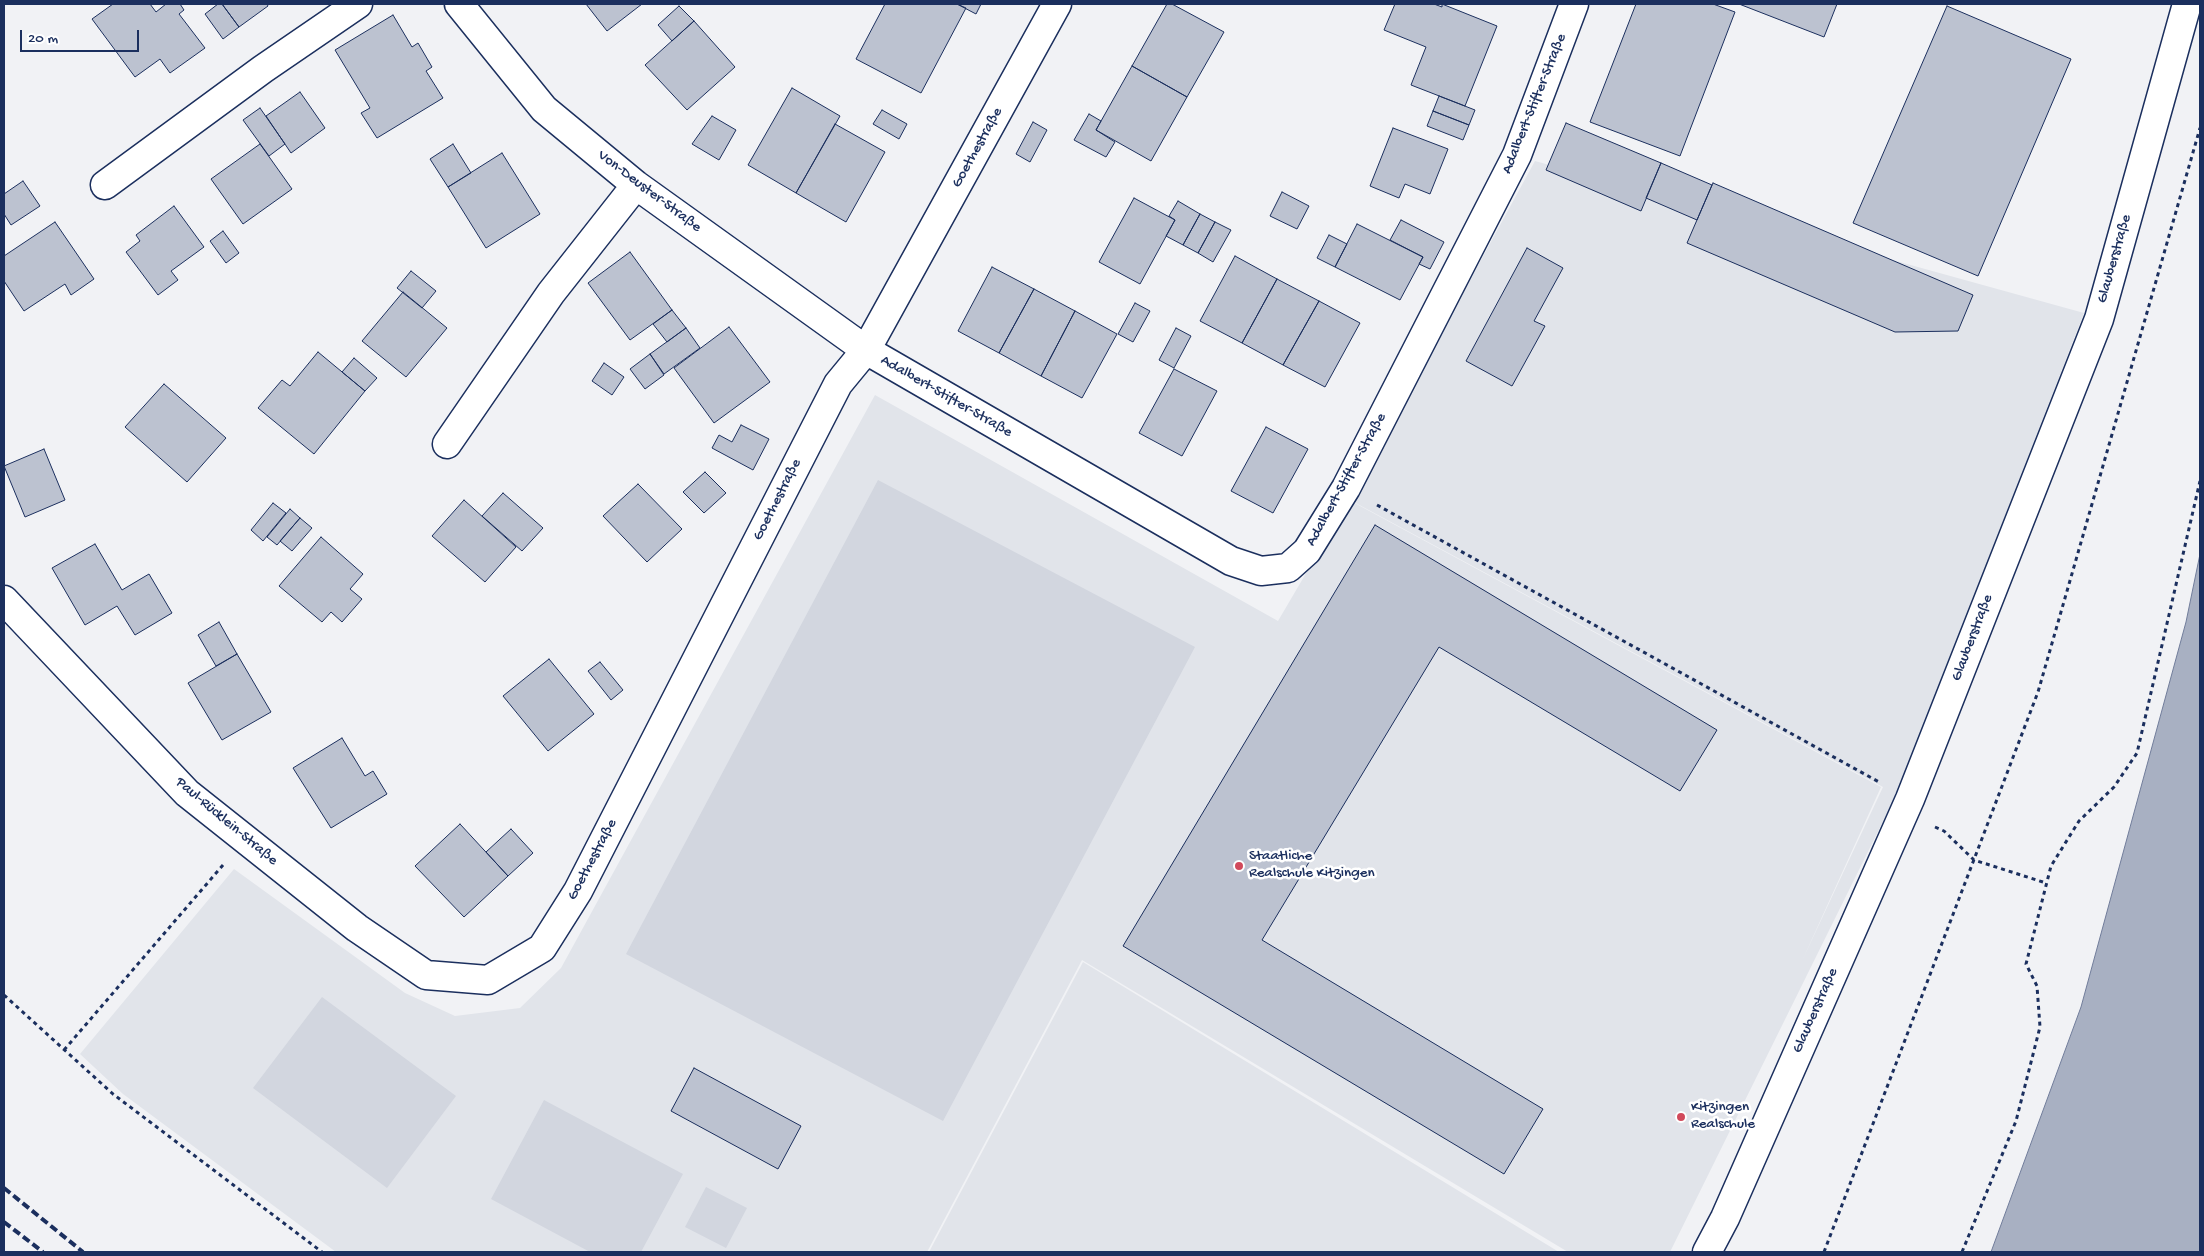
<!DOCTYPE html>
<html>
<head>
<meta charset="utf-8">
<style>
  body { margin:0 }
  #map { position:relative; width:2204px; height:1256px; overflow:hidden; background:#f1f2f5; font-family:"Gochi Hand",sans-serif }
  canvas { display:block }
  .frame { position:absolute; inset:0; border:5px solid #1b2f5e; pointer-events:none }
  .scale { position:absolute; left:20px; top:30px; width:119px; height:22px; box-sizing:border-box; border:2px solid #1b2f5e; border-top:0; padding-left:6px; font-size:15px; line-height:18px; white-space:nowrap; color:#1b2f5e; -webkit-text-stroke:4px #fff; paint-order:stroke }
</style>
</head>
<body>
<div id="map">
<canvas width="2204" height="1256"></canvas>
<div class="frame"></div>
<div class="scale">20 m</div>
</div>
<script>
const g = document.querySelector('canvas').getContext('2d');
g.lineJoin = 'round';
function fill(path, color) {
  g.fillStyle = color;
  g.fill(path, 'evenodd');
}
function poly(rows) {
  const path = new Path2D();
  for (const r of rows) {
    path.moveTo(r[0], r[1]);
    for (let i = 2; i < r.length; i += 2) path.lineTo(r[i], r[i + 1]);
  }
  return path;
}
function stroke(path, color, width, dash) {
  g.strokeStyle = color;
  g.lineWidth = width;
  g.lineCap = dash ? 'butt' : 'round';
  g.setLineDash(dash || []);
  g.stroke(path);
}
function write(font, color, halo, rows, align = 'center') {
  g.font = font + ' "Gochi Hand",sans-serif';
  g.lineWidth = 5;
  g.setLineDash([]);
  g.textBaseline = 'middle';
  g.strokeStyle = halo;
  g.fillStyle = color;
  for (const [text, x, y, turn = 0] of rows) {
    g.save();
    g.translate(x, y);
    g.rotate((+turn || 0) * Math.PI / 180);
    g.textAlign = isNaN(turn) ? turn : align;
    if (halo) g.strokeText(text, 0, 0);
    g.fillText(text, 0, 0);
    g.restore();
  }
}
const built = poly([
  [1535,161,2084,313,1897,793,1670,1252,1568,1252,1082,960,927,1252,336,1252,123,1094,80,1054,234,869,405,993,455,1016,520,1008,561,968,875,395,1278,621,1349,500,1881,787,1802,961,1883,787,1350,500],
  [1083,962,1559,1252,929,1252]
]);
const green = poly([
  [878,480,1195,647,943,1121,626,954],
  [322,997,456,1096,387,1188,253,1088],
  [544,1100,683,1174,641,1252,590,1252,491,1199],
  [706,1187,747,1208,726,1248,685,1227]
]);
const water = poly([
  [2200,554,2200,1252,1991,1252,2081,1007,2186,622,2200,554]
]);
const building = poly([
  [113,4,150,4,156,12,166,4,180,4,184,10,179,14,205,48,170,73,160,59,135,77,92,19,113,4],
  [218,4,222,4,239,27,223,39,205,14,218,4],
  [222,4,267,4,268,6,239,27,222,4],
  [586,4,642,4,607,31,586,4],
  [885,4,957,4,966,8,921,93,856,59,885,4],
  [957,4,981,4,976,14,957,4],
  [1167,4,1172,4,1224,32,1187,97,1132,66,1167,4],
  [1395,4,1434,4,1442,7,1442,4,1497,26,1465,106,1411,85,1426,47,1384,30,1395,4],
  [1636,4,1713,4,1735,12,1680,156,1590,122,1636,4],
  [1739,4,1837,4,1824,37,1739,4],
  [679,6,694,21,672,41,658,25,679,6],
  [1947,6,2071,59,1978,276,1853,223,1947,6],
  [393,15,412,47,418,43,432,67,426,71,443,98,377,138,361,113,370,108,335,50,393,15],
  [694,21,735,67,687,110,645,65,694,21],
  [1132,66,1187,97,1151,161,1096,130,1132,66],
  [792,88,840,116,796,193,748,165,792,88],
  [300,92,325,128,291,153,266,116,300,92],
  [1439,96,1475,110,1469,125,1433,111,1439,96],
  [260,108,285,144,269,156,243,120,260,108],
  [882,110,907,124,899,139,873,124,882,110],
  [1433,111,1469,125,1463,140,1427,126,1433,111],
  [1089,114,1101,121,1096,130,1115,142,1106,157,1074,140,1089,114],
  [712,116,736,130,719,160,692,144,712,116],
  [1033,122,1047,130,1030,162,1016,154,1033,122],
  [1566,123,1661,163,1641,211,1546,170,1566,123],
  [835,124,885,152,846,222,796,193,835,124],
  [1393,128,1448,149,1430,194,1405,184,1399,198,1370,186,1393,128],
  [260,144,292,189,243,224,211,179,260,144],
  [453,144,471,173,448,187,430,159,453,144],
  [502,153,540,214,486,248,448,187,502,153],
  [1661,163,1712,185,1697,220,1646,198,1661,163],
  [23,181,40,206,11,225,4,214,4,194,23,181],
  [1713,183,1973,295,1958,331,1895,332,1687,243,1713,183],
  [1282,192,1309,206,1297,229,1270,216,1282,192],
  [1134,198,1175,220,1140,284,1099,262,1134,198],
  [1178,201,1200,214,1183,245,1166,236,1175,220,1169,216,1178,201],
  [174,206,204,247,171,271,178,280,158,295,126,252,140,241,136,235,174,206],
  [1200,214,1215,222,1198,253,1183,245,1200,214],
  [1401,220,1444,242,1430,269,1419,264,1423,257,1390,240,1401,220],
  [55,222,94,279,71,295,65,284,24,311,4,281,4,256,55,222],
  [1215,222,1231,230,1213,262,1198,253,1215,222],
  [1357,224,1423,257,1400,300,1335,267,1357,224],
  [223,231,239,253,226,263,210,241,223,231],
  [1329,235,1347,244,1335,267,1317,258,1329,235],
  [1527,248,1563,268,1534,321,1545,326,1512,386,1466,361,1527,248],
  [630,252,672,310,630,340,588,283,630,252],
  [1235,256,1277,279,1242,343,1200,321,1235,256],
  [992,267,1034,289,999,353,958,331,992,267],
  [411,271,436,291,422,308,397,288,411,271],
  [1277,279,1319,301,1283,365,1242,343,1277,279],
  [1034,289,1075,311,1041,376,999,353,1034,289],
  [403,292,447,328,406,377,362,341,403,292],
  [1319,301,1360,323,1325,387,1283,365,1319,301],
  [1135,303,1150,311,1133,342,1118,334,1135,303],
  [672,310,686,328,667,342,653,324,672,310],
  [1075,311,1117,334,1082,398,1041,376,1075,311],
  [729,327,770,382,714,423,674,368,729,327],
  [686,328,700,348,664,374,650,354,686,328],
  [1176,328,1191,336,1174,368,1159,360,1176,328],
  [318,352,365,391,314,454,258,408,282,380,290,386,318,352],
  [650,354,664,375,645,389,630,369,650,354],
  [354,358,377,378,365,391,342,372,354,358],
  [604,363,624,377,612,395,592,381,604,363],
  [1174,369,1217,391,1182,456,1139,433,1174,369],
  [164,384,226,438,187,482,125,427,164,384],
  [741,425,769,439,753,470,712,448,719,435,732,442,741,425],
  [1266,427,1308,449,1273,513,1231,491,1266,427],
  [44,449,65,500,25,517,4,466,44,449],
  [705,472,726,493,704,513,683,492,705,472],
  [638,484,682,529,647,562,603,516,638,484],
  [503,493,543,528,522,551,482,516,503,493],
  [464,500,516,547,485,582,432,536,464,500],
  [273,503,286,513,263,541,251,530,273,503],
  [290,509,300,518,277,545,267,537,290,509],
  [300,518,312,528,292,551,280,541,300,518],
  [1375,525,1717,730,1680,791,1439,647,1262,940,1543,1109,1504,1174,1123,946,1375,525],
  [321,537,363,574,350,589,362,599,342,622,331,612,322,622,279,586,321,537],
  [95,544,122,590,149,574,172,613,135,635,117,606,85,625,52,568,95,544],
  [219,622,237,654,216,666,198,635,219,622],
  [237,654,271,712,222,740,188,683,237,654],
  [549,659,594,714,548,751,503,696,549,659],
  [600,662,623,690,611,700,588,671,600,662],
  [342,738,365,776,373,771,387,794,331,828,293,768,342,738],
  [460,824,508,876,464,917,415,866,460,824],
  [511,829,533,853,508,876,486,852,511,829],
  [694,1068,801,1126,778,1169,671,1111,694,1068]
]);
const path = poly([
  [1377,505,1879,782],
  [1935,827,1944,831,1974,860,2046,883],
  [4,995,113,1094,322,1252],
  [64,1050,223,865],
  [1824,1252,2038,692,2200,128],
  [1962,1252,2016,1121,2040,1027,2037,986,2026,964,2051,866,2079,821,2114,787,2137,753,2200,481]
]);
const minor = poly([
  [459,4,544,109,636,185,866,350,1231,561,1261,571,1288,568,1307,551,1346,488,1517,155,1574,4],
  [105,185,263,69,358,4],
  [447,444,551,293,636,185],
  [4,600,187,793,357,928,426,975,488,980,542,948,578,891,838,384,866,350,1057,4],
  [1707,1252,1725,1218,1910,799,2099,319,2187,4]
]);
const rail = poly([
  [4,1188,83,1252],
  [4,1222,43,1252]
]);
const markers = [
  [1239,866,5,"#d1495b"],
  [1681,1117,5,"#d1495b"]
];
const streetNames = [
  ["Adalbert-Stifter-Straße",1535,104,-68],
  ["Goethestraße",978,148,-61],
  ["Von-Deuster-Straße",649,192,37],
  ["Glauberstraße",2115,259,-74],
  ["Adalbert-Stifter-Straße",946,397,30],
  ["Adalbert-Stifter-Straße",1347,480,-61],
  ["Goethestraße",778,500,-63],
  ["Glauberstraße",1973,638,-69],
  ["Paul-Rücklein-Straße",226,822,40],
  ["Goethestraße",593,860,-62],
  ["Glauberstraße",1816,1011,-66]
];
const poiNames = [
  ["Staatliche",1249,857],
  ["Realschule Kitzingen",1249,874],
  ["Kitzingen",1691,1108],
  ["Realschule",1691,1125]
];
fill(built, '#e1e4ea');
fill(green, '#d2d6df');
fill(water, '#a8b0c2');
stroke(water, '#707c9a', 1);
fill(building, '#bcc2d0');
stroke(building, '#1b2f5e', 1);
stroke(minor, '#1b2f5e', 31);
stroke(path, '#1b2f5e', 3, [4, 4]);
stroke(minor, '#fff', 28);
stroke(rail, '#1b2f5e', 4, [8, 4]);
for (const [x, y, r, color] of markers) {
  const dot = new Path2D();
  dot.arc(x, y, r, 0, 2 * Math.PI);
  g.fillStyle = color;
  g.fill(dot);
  stroke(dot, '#fff', 2);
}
write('15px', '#1b2f5e', '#fff', streetNames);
write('15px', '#1b2f5e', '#fff', poiNames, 'left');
</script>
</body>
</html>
